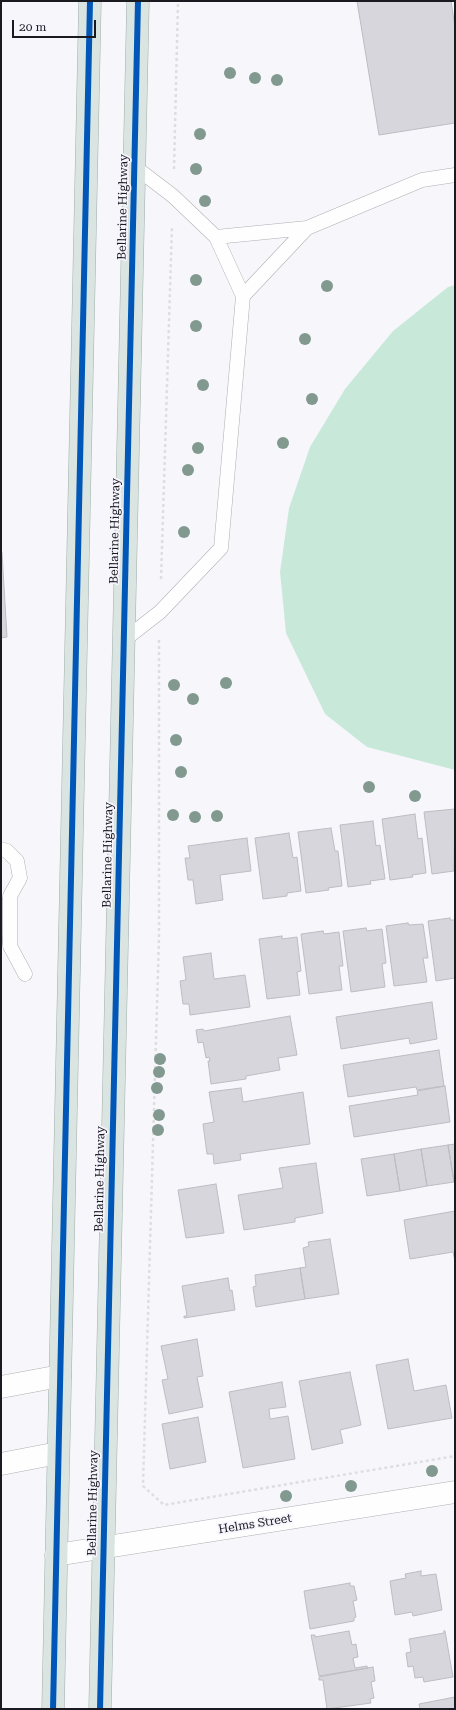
<!DOCTYPE html>
<html>
<head>
<meta charset="utf-8">
<style>
  body { margin:0 }
  #map { position:relative; width:456px; height:1710px; overflow:hidden; background:#f7f7fb; font-family:"Roboto Serif",serif }
  canvas { display:block }
  .frame { position:absolute; inset:0; border:2px solid #1b1a21; pointer-events:none }
  .scale { position:absolute; left:12px; top:20px; width:84px; height:18px; box-sizing:border-box; border:2px solid #1b1a21; border-top:0; padding-left:5px; font-size:12px; line-height:14px; white-space:nowrap; color:#1b1a21; -webkit-text-stroke:3px #f6f5fd; paint-order:stroke }
</style>
</head>
<body>
<div id="map">
<canvas width="456" height="1710"></canvas>
<div class="frame"></div>
<div class="scale">20 m</div>
</div>
<script>
const g = document.querySelector('canvas').getContext('2d');
g.lineJoin = 'round';
function fill(path, color) {
  g.fillStyle = color;
  g.fill(path, 'evenodd');
}
function poly(rows) {
  const path = new Path2D();
  for (const r of rows) {
    path.moveTo(r[0], r[1]);
    for (let i = 2; i < r.length; i += 2) path.lineTo(r[i], r[i + 1]);
  }
  return path;
}
function stroke(path, color, width, dash) {
  g.strokeStyle = color;
  g.lineWidth = width;
  g.lineCap = dash ? 'butt' : 'round';
  g.setLineDash(dash || []);
  g.stroke(path);
}
function write(font, color, halo, rows, align = 'center') {
  g.font = font + ' "Roboto Serif",serif';
  g.lineWidth = 3.5;
  g.setLineDash([]);
  g.textBaseline = 'middle';
  g.strokeStyle = halo;
  g.fillStyle = color;
  for (const [text, x, y, turn = 0] of rows) {
    g.save();
    g.translate(x, y);
    g.rotate((+turn || 0) * Math.PI / 180);
    g.textAlign = isNaN(turn) ? turn : align;
    if (halo) g.strokeText(text, 0, 0);
    g.fillText(text, 0, 0);
    g.restore();
  }
}
const green = poly([
  [455,285,455,770,367,747,325,714,286,633,280,572,289,508,310,447,345,389,393,331,448,287]
]);
const building = poly([
  [357,1,451,1,455,27,455,123,379,135,357,1],
  [2,553,7,637,1,638,1,554,2,553],
  [455,809,454,871,432,874,424,812,455,809],
  [415,814,418,839,422,838,426,873,412,875,413,877,390,880,382,819,415,814],
  [373,821,376,846,380,845,385,879,370,881,371,884,348,887,340,825,373,821],
  [331,828,335,851,338,851,342,886,328,888,329,890,306,893,298,832,331,828],
  [289,833,293,858,297,857,301,891,287,893,287,896,263,899,255,838,289,833],
  [247,838,251,871,220,875,223,900,196,904,193,880,188,880,185,858,190,858,188,846,247,838],
  [1,898,9,898,2,945,1,945,1,898],
  [450,918,450,920,455,920,455,978,436,981,428,921,450,918],
  [408,923,409,925,423,924,428,958,423,958,427,982,394,986,386,926,408,923],
  [366,928,367,931,382,929,386,963,382,964,385,987,351,992,343,931,366,928],
  [323,931,324,934,339,932,343,966,339,966,342,990,309,994,301,934,323,931],
  [282,936,282,939,297,937,301,971,297,972,300,995,267,999,259,939,282,936],
  [211,953,214,979,245,975,250,1007,190,1015,189,1004,183,1004,180,981,186,980,183,957,211,953],
  [432,1002,437,1039,410,1044,409,1038,341,1049,336,1017,432,1002],
  [290,1016,297,1055,278,1058,280,1070,246,1076,246,1079,211,1084,208,1061,210,1061,209,1057,206,1058,203,1042,198,1043,196,1030,203,1029,204,1031,290,1016],
  [439,1050,444,1086,417,1090,416,1087,348,1097,343,1065,439,1050],
  [445,1086,450,1122,354,1137,349,1106,418,1095,417,1091,445,1086],
  [241,1088,243,1102,303,1092,310,1144,240,1154,241,1160,214,1164,213,1154,207,1154,203,1124,214,1122,209,1092,241,1088],
  [455,1144,455,1182,454,1182,448,1145,455,1144],
  [448,1145,454,1182,427,1186,421,1149,448,1145],
  [421,1149,427,1186,400,1191,394,1154,421,1149],
  [394,1154,400,1191,367,1196,361,1159,394,1154],
  [316,1163,323,1213,295,1218,295,1222,244,1230,238,1195,283,1188,279,1168,316,1163],
  [216,1184,224,1233,186,1238,178,1190,216,1184],
  [455,1211,455,1261,453,1252,410,1259,404,1220,455,1211],
  [330,1239,339,1294,305,1299,300,1268,306,1267,303,1248,309,1246,308,1242,330,1239],
  [300,1268,305,1299,256,1307,253,1287,256,1286,255,1275,300,1268],
  [228,1278,230,1291,232,1290,235,1310,184,1318,184,1316,187,1316,182,1286,228,1278],
  [197,1339,203,1376,197,1377,203,1407,169,1414,162,1380,168,1379,161,1346,197,1339],
  [408,1359,414,1391,446,1385,452,1418,388,1429,376,1365,408,1359],
  [350,1372,361,1425,340,1430,343,1443,312,1450,299,1381,350,1372],
  [282,1382,286,1407,269,1409,270,1419,288,1416,295,1459,243,1468,229,1392,282,1382],
  [198,1417,206,1462,170,1469,162,1424,198,1417],
  [421,1571,421,1576,436,1574,442,1610,413,1616,412,1612,395,1615,390,1581,406,1578,405,1574,421,1571],
  [350,1583,350,1586,354,1586,357,1600,353,1601,356,1617,354,1618,354,1621,310,1629,304,1591,350,1583],
  [349,1631,352,1645,356,1644,358,1657,353,1658,355,1668,367,1666,368,1668,319,1676,311,1635,315,1635,315,1637,349,1631],
  [444,1631,445,1631,453,1677,424,1682,423,1677,415,1678,413,1666,408,1667,406,1653,411,1652,409,1639,444,1633,444,1631],
  [373,1667,375,1681,371,1682,374,1698,370,1699,371,1703,327,1709,323,1680,319,1680,319,1677,373,1667],
  [455,1697,455,1709,420,1709,419,1704,455,1697]
]);
const path = poly([
  [174,169,178,1],
  [161,579,172,226],
  [159,640,159,937,143,1486,164,1505,455,1456]
]);
const service = poly([
  [216,237,307,228,422,180,455,175],
  [243,296,307,228],
  [124,640,160,612,221,548,243,296,216,237,173,196,135,167],
  [1,849,7,851,17,861,20,878,10,896,10,946,25,974]
]);
const minor = poly([
  [1,1387,60,1376],
  [1,1464,58,1453]
]);
const tertiary = poly([
  [56,1555,455,1492]
]);
const trunk = poly([
  [53,1709,90,1],
  [100,1709,138,1]
]);
const cycleway = poly([
  [53,1709,90,1],
  [100,1709,138,1]
]);
const trees = [
  [230,73],
  [255,78],
  [277,80],
  [200,134],
  [196,169],
  [205,201],
  [196,280],
  [327,286],
  [196,326],
  [305,339],
  [203,385],
  [312,399],
  [283,443],
  [198,448],
  [188,470],
  [184,532],
  [226,683],
  [174,685],
  [193,699],
  [176,740],
  [181,772],
  [369,787],
  [415,796],
  [173,815],
  [217,816],
  [195,817],
  [160,1059],
  [159,1072],
  [157,1088],
  [159,1115],
  [158,1130],
  [432,1471],
  [351,1486],
  [286,1496]
];
const streetNames = [
  ["Bellarine Highway",123,207,-89],
  ["Bellarine Highway",115,531,-89],
  ["Bellarine Highway",108,855,-89],
  ["Bellarine Highway",100,1179,-89],
  ["Bellarine Highway",93,1503,-89],
  ["Helms Street",255,1524,-9]
];
fill(green, '#c8e9d9');
fill(building, '#d7d6dc');
stroke(building, '#bdbcc2', 1);
stroke(service, '#afaeb4', 15);
stroke(minor, '#afaeb4', 23);
stroke(tertiary, '#afaeb4', 23);
stroke(trunk, '#a0aeaa', 23);
stroke(path, '#dedee0', 2.5, [3, 3]);
stroke(service, '#fefefe', 14);
stroke(minor, '#fefefe', 22);
stroke(tertiary, '#fefefe', 22);
stroke(trunk, '#dae4e0', 22);
stroke(cycleway, '#0057b8', 6);
g.fillStyle = '#829990';
for (const [x, y] of trees) {
  g.beginPath();
  g.arc(x, y, 6, 0, 2 * Math.PI);
  g.fill();
}
write('12px', '#1b1a21', '#f6f5fd', streetNames);
</script>
</body>
</html>
